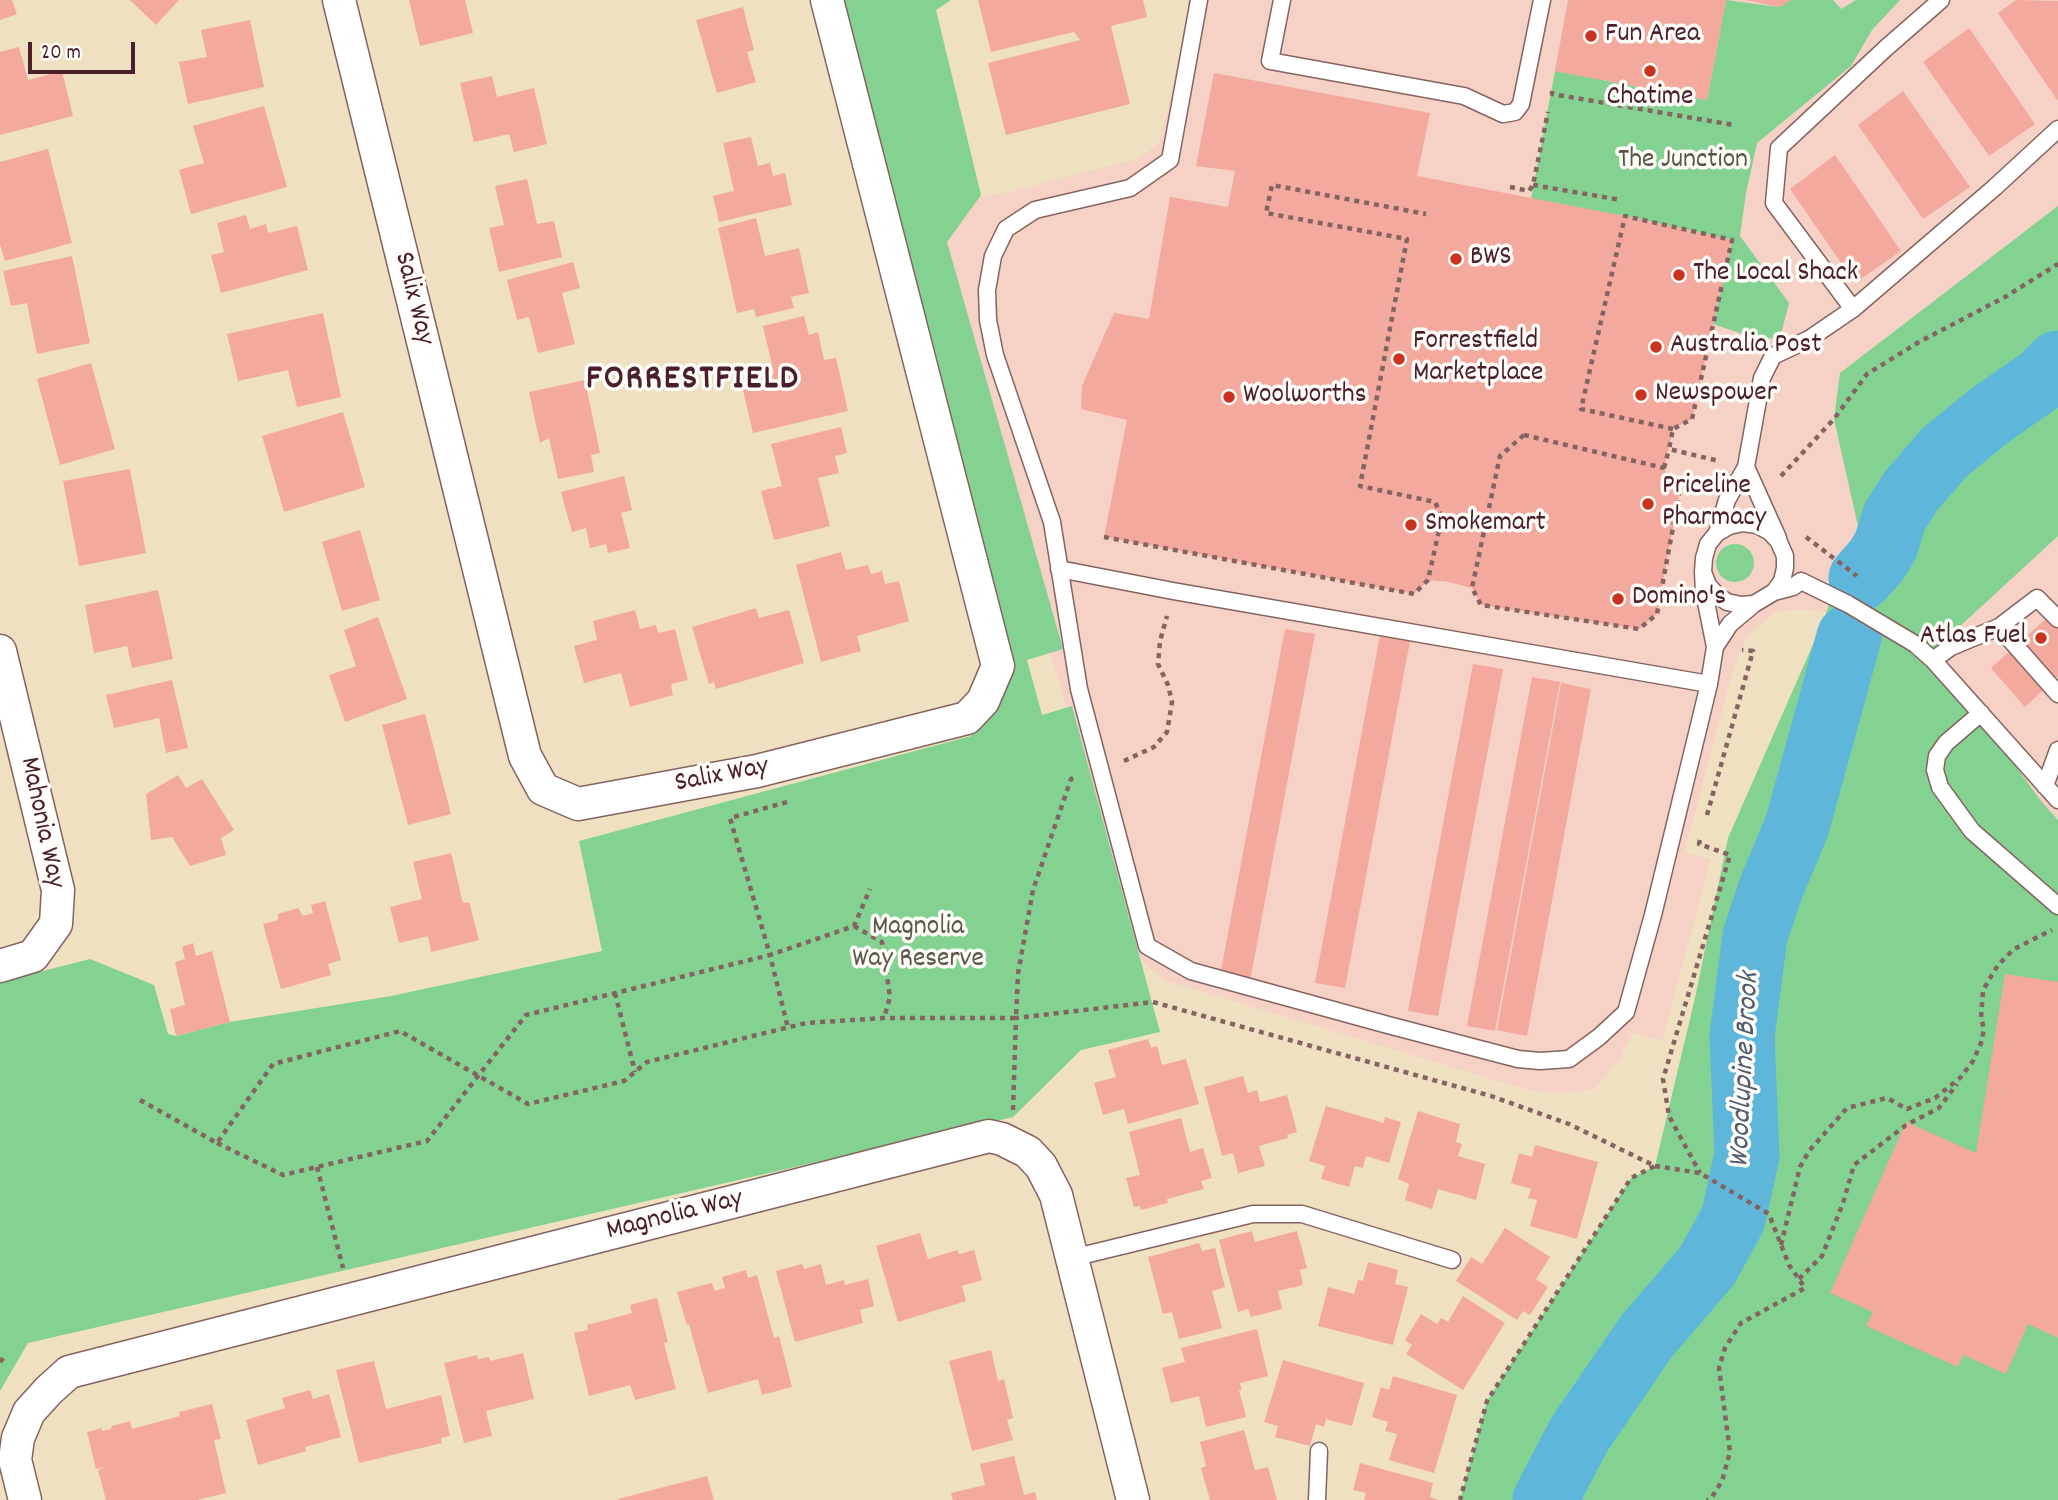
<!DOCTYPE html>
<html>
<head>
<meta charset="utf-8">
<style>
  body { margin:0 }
  #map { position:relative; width:2058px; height:1500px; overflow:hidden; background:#efe0c1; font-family:Dekko,sans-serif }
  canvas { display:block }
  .scale { position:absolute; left:28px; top:42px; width:107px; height:32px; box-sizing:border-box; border:4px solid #4a1f2b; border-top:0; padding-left:9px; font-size:21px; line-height:24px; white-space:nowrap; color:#4a1f2b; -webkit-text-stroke:5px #fdfcf7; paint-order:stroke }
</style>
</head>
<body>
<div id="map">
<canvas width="2058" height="1500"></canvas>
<div class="scale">20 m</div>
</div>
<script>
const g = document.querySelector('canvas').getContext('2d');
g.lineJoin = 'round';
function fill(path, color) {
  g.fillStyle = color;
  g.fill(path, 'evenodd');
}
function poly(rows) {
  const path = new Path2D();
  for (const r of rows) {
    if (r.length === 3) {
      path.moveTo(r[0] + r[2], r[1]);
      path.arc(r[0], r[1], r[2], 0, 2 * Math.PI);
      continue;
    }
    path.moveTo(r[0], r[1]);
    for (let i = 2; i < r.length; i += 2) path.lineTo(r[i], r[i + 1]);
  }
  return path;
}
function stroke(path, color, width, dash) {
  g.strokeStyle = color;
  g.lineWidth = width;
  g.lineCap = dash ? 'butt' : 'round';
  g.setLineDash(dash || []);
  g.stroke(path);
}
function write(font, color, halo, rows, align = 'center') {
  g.font = font + ' Dekko,sans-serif';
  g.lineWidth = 7;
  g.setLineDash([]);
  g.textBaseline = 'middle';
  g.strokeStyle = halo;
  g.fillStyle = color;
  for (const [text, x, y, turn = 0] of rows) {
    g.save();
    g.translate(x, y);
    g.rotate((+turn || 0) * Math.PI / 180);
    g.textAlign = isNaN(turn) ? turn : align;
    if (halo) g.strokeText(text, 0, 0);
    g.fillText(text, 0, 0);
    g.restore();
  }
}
const built = poly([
  [1192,0,2058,0,2058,821,1884,645,1826,612,1801,609,1776,612,1748,636,1733,670,1684,853,1711,859,1662,1041,1633,1033,1619,1060,1595,1088,1583,1091,1565,1093,1544,1093,1521,1088,1167,981,1146,966,1138,952,920,207,1009,192,1130,161,1148,152,1160,141]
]);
const green = poly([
  [827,0,951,0,936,10,981,195,947,242,1063,649,1027,660,1042,715,1072,706,1160,1032,1081,1050,1013,1117,28,1343,0,1391,0,982,90,959,154,985,168,1034,176,1036,230,1022,391,996,602,951,579,841,971,736,967,718,998,666],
  [1726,0,1779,7,1791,0,1833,0,1841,9,1856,0,1900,0,1872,30,1851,66,1757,143,1746,193,1740,236,1789,303,1780,338,1757,339,1713,324,1732,240,1625,216,1531,200,1555,71,1707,100],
  [2058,206,2058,536,1932,652,2041,801,2058,820,2058,1500,1460,1500,1487,1401,1631,1178,1655,1166,1695,998,1728,838,1822,624,1858,526,1834,419,1840,373],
  [1735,563,19]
]);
const river = poly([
  [1861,578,1877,560,1886,545,1894,518,1911,491,1945,452,1989,416,2042,379,2058,363],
  [1545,1500,1579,1435,1646,1337,1707,1266,1733,1219,1747,1155,1742,1036,1755,936,1771,888,1797,826,1849,637]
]);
const building = poly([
  [0,0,12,0,17,14,0,20],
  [130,0,179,0,156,25],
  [409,0,465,0,473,33,420,46],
  [978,0,1143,0,1147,17,1111,26,1130,104,1006,135,988,63,1080,40,1074,32,991,52],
  [1568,0,1726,0,1707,100,1555,71],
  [1746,0,1791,0,1779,7],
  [2016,0,2058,1,2058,101,1998,13],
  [743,7,754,50,747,52,756,82,717,93,696,20],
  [250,20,264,87,188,104,179,62,207,57,201,30],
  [1969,28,2035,124,1989,156,1923,62],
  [19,47,28,80,62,71,73,116,0,135,0,52],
  [1214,73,1430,113,1417,176,1625,216,1732,240,1692,419,1673,429,1664,468,1679,495,1657,614,1639,629,1481,605,1472,588,1449,582,1428,580,1414,594,1104,537,1127,420,1081,409,1082,386,1114,313,1149,319,1170,197,1228,207,1235,171,1196,166],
  [492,76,497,97,534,88,547,144,514,152,509,134,474,142,460,83],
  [1903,91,1970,187,1923,219,1858,125],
  [264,106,287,187,191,214,179,170,204,163,193,126],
  [751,137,758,166,770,163,773,176,785,173,792,205,719,222,713,196,734,191,723,143],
  [48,149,72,243,5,261,0,244,0,162],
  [1835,155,1901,251,1855,283,1790,189],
  [527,179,537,224,554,221,562,257,499,272,489,228,504,225,495,186],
  [246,215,250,229,266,224,268,233,297,226,308,270,221,293,211,255,224,252,217,223],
  [756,218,765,256,799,248,809,293,791,297,794,308,756,317,754,309,737,313,718,228],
  [72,256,90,343,37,354,27,303,11,306,3,271],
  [573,262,580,288,562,293,575,344,538,353,529,317,517,320,507,280],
  [323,313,341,397,297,407,288,370,238,381,227,334],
  [804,316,809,335,818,332,824,360,836,358,848,411,753,433,741,382,774,374,763,326],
  [91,363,115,449,60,465,37,379],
  [585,380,600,453,591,455,594,472,558,479,549,438,540,443,529,392],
  [343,412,365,487,284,512,262,436],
  [841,427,847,453,835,456,839,473,818,478,830,526,774,540,761,491,782,486,771,444],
  [130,469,146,553,79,566,63,481],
  [624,476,632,510,621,513,630,548,608,553,606,544,590,548,586,528,572,532,561,492],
  [360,530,380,600,342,611,322,542],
  [841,552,846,570,868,565,871,574,882,571,885,584,899,581,909,621,857,636,861,651,821,662,796,565],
  [158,590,173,659,132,668,127,646,94,653,85,605],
  [756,608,759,618,789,610,804,663,716,689,714,682,709,684,692,627],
  [2058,608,2058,676,2025,707,1991,668],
  [635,610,640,629,656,625,658,633,675,629,688,680,671,684,673,695,630,707,621,673,584,683,574,646,597,640,593,621],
  [378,617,407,699,345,722,329,675,356,666,344,630],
  [1285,629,1315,634,1250,981,1220,976],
  [1380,635,1410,641,1345,988,1315,983],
  [1473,664,1503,669,1438,1016,1408,1011],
  [1532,677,1560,682,1495,1031,1467,1026],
  [172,680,188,748,166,753,159,718,114,728,106,695],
  [1561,683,1591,689,1527,1036,1497,1030],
  [425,714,451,814,408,825,382,725],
  [178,775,186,788,202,779,234,830,221,838,226,855,190,866,172,837,151,840,146,794],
  [451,853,463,903,469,902,479,940,431,952,428,936,399,943,390,907,422,899,413,862],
  [325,901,341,960,328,964,331,975,281,989,263,924,278,920,278,914,298,908,303,916,313,913,311,905],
  [193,943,196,956,212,951,230,1022,176,1036,170,1009,185,1005,175,962,185,959,182,947],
  [2005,974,2058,982,2058,1338,2028,1324,2006,1374,1963,1355,1958,1367,1866,1326,1873,1312,1830,1293,1906,1122,1976,1153],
  [1148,1039,1151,1048,1157,1046,1162,1065,1186,1059,1199,1104,1128,1124,1124,1109,1103,1115,1094,1083,1116,1077,1108,1050],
  [1243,1076,1248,1093,1257,1090,1260,1102,1287,1095,1297,1132,1287,1135,1288,1138,1259,1146,1265,1166,1238,1173,1233,1153,1222,1156,1204,1087],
  [1326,1106,1384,1123,1385,1117,1401,1122,1389,1163,1366,1156,1363,1168,1355,1166,1349,1187,1321,1179,1325,1166,1309,1161],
  [1418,1111,1460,1124,1456,1142,1462,1144,1458,1156,1485,1164,1476,1200,1438,1189,1432,1209,1405,1200,1409,1184,1398,1179],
  [1181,1118,1190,1152,1203,1148,1212,1178,1201,1181,1204,1189,1167,1199,1168,1203,1141,1210,1140,1206,1134,1207,1126,1178,1140,1175,1129,1132],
  [1535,1145,1598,1162,1577,1239,1530,1226,1537,1200,1528,1198,1531,1189,1511,1183,1519,1153,1532,1157],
  [1505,1228,1550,1257,1536,1279,1548,1287,1530,1315,1523,1311,1517,1320,1456,1281,1471,1257,1482,1264],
  [1252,1231,1255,1242,1297,1231,1307,1268,1300,1270,1303,1285,1278,1291,1282,1309,1251,1317,1248,1309,1238,1312,1219,1240],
  [920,1233,928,1259,957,1250,959,1254,974,1250,982,1280,962,1286,966,1301,898,1322,876,1246],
  [1199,1243,1202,1251,1215,1248,1225,1287,1212,1291,1222,1328,1179,1339,1172,1312,1163,1314,1148,1257],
  [1368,1262,1398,1270,1395,1284,1408,1287,1393,1345,1318,1326,1328,1287,1354,1294,1358,1280,1363,1281],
  [802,1264,804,1269,821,1264,826,1285,844,1280,845,1285,868,1279,874,1306,860,1310,863,1323,795,1342,776,1271],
  [746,1270,748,1278,757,1275,774,1338,779,1336,792,1387,762,1395,758,1379,708,1393,689,1324,687,1325,677,1292,712,1283,715,1291,725,1288,722,1277],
  [1463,1296,1505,1323,1463,1390,1406,1354,1412,1345,1405,1340,1421,1314,1437,1324,1441,1318,1448,1322],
  [657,1298,668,1342,664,1343,676,1389,635,1400,630,1385,589,1396,574,1333,588,1330,587,1325,632,1313,630,1305],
  [1257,1329,1268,1376,1240,1383,1242,1390,1239,1390,1246,1417,1206,1427,1199,1396,1171,1403,1162,1368,1185,1362,1181,1348],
  [991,1350,998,1381,1004,1379,1013,1418,1007,1420,1013,1440,972,1451,949,1361],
  [523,1353,534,1399,486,1411,492,1436,464,1443,444,1363,477,1355,478,1359,489,1357,490,1361],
  [1283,1360,1364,1383,1352,1426,1326,1419,1324,1427,1316,1424,1310,1446,1275,1437,1278,1426,1264,1422],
  [374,1361,386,1409,441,1395,450,1436,441,1438,442,1443,359,1463,336,1370],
  [1393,1376,1457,1395,1434,1473,1389,1460,1397,1434,1385,1431,1388,1422,1372,1417,1381,1387,1389,1390],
  [310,1390,313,1399,329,1394,341,1437,305,1447,306,1451,258,1465,246,1420,285,1408,282,1398],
  [212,1404,221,1439,214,1440,226,1493,197,1500,106,1500,98,1470,105,1467,96,1469,87,1432,102,1428,102,1431,111,1429,112,1426,130,1421,132,1429,180,1416,179,1412],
  [1244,1430,1255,1470,1268,1467,1277,1500,1210,1500,1201,1468,1206,1466,1200,1442],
  [1014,1456,1024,1495,1035,1492,1037,1500,953,1500,951,1493,985,1485,980,1464],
  [1360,1463,1433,1483,1430,1497,1439,1500,1364,1500,1366,1493,1353,1490],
  [707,1476,714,1500,618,1500,618,1499]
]);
const path = poly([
  [1552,91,1552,94,1734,125],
  [1533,185,1621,200],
  [1510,187,1529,191,1533,185,1548,112],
  [1673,429,1581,409,1625,216,1732,240,1692,419,1673,429,1669,449,1719,461],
  [1524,435,1664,468,1679,495,1657,614,1639,629,1481,605,1472,588,1500,456,1524,435],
  [1664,468,1669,449],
  [1781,476,1834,419,1867,374,1919,342,2005,297,2058,264],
  [1104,537,1414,594,1428,580,1442,517,1435,502,1360,486,1407,239,1266,213,1272,185,1426,214],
  [1806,537,1857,576],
  [1124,761,1154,747,1167,732,1172,702,1168,685,1158,664,1160,641,1167,616],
  [787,802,730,818,770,955,854,926,870,889],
  [1707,815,1753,651,1742,650],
  [1700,840,1699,844,1730,855,1663,1079,1669,1116,1700,1173],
  [854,926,882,942,890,997,884,1018],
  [615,993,635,1072],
  [140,1100,217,1143,273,1064,400,1031,528,1104,624,1081,647,1062,806,1023,884,1018,1016,1018,1018,974,1033,890,1071,779,1076,777],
  [1013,1110,1016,1018,1153,1002,1491,1096,1569,1124,1655,1166,1631,1178,1487,1401,1460,1500],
  [217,1143,283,1175,427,1141,526,1015,770,955,788,1028],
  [1655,1166,1700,1173,1769,1214,1789,1265,1805,1288,1741,1323,1725,1348,1719,1368,1730,1452,1722,1481,1712,1497,1707,1500],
  [317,1167,343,1268],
  [1781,1245,1800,1167,1809,1151,1847,1108,1887,1098,1907,1109,1935,1098,1960,1078,1973,1061,1981,1043,1984,1029,1981,1018,1983,990,1998,965,2014,949,2052,930],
  [1799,1279,1822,1256,1843,1203,1854,1165,1906,1125,1939,1108,1957,1084],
  [0,1362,6,1355]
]);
const lane = poly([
  [1199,0,1170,160,1130,188,1035,210,1006,229,993,256,987,290,988,320,995,355,1052,522,1079,689,1147,946,1191,971,1388,1025,1518,1059,1540,1061,1569,1059,1599,1037,1626,1012,1653,915,1709,684,1715,647,1704,592,1703,572],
  [1282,0,1270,61,1464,96,1503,114,1515,112,1521,104,1542,0],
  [1853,309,1774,203,1779,148,1886,48,1941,0],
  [1746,467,1778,538],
  [1717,533,1727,500,1746,467,1762,378,1773,356,1809,339,1853,309,1994,188,2058,129],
  [1059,569,1173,591,1709,684],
  [1801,581,1848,604,1915,644,1933,660,2058,800],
  [1774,592,1782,581,1785,568,1785,556,1779,542,1770,532,1757,525,1743,523,1729,526,1717,533,1708,544,1704,558,1703,572,1708,585,1717,595,1727,602,1741,605,1754,604,1774,592,1793,587,1801,581],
  [1999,627,2037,598,2058,619],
  [1715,647,1730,624,1754,604],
  [1933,660,1951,647,1999,627,2058,694],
  [1981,713,1946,743,1937,756,1935,770,1940,787,1972,831,2058,906],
  [2045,786,2058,750],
  [1072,1258,1253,1214,1302,1214,1452,1260],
  [1317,1500,1319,1451]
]);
const street = poly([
  [339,0,525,756,543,789,578,804,757,771,967,718,983,701,998,666,827,0],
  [0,651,58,890,56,924,33,956,0,966],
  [25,1500,15,1460,18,1438,29,1412,49,1390,69,1372,989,1136,1002,1139,1028,1152,1041,1166,1056,1195,1133,1500]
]);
const markers = [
  [1591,36,7,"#c8321e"],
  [1650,71,7,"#c8321e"],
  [1456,259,7,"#c8321e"],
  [1679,275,7,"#c8321e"],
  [1656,347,7,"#c8321e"],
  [1399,359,7,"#c8321e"],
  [1641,395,7,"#c8321e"],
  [1229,397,7,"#c8321e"],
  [1648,504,7,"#c8321e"],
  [1411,525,7,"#c8321e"],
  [1618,599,7,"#c8321e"],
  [2041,638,7,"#c8321e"]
];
const poiNames = [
  ["Fun Area",1605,36],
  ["Chatime",1650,99,"center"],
  ["BWS",1470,259],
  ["The Local Shack",1693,275],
  ["Forrestfield",1413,343],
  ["Marketplace",1413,375],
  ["Australia Post",1670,347],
  ["Newspower",1655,395],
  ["Woolworths",1243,397],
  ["Priceline",1662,488],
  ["Pharmacy",1662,520],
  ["Smokemart",1425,525],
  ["Domino's",1632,599],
  ["Atlas Fuel",2027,638,"right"]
];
const parkNames = [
  ["The Junction",1683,162],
  ["Magnolia",918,929],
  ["Way Reserve",918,961]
];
const streetNames = [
  ["Salix Way",412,299,76],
  ["Salix Way",722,777,-11],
  ["Mahonia Way",40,823,78],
  ["Magnolia Way",675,1217,-14]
];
const waterNames = [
  ["Woodlupine Brook",1747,1070,-87]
];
const districtNames = [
  ["FORRESTFIELD",693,382]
];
fill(built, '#f6d1c5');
fill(green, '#83d291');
stroke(river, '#5eb7db', 65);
fill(building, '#f3a99e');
stroke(lane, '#846360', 19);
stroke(street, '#846360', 35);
stroke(path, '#846360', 4.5, [5, 5]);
stroke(lane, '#fff', 16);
stroke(street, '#fff', 32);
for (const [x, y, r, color] of markers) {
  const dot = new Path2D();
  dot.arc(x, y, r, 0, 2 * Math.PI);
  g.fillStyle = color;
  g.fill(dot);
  stroke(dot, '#fdfcf7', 2.5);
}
write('28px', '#4a1f2b', '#fdfcf7', poiNames, 'left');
write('28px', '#5b554a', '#fdfcf7', parkNames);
write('28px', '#4a1f2b', '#fdfcf7', streetNames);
write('italic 30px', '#525c71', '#fdfcf7', waterNames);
g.letterSpacing = '2px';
write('bold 35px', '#4a1f2b', '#fdfcf7', districtNames);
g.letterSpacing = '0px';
</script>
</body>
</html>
